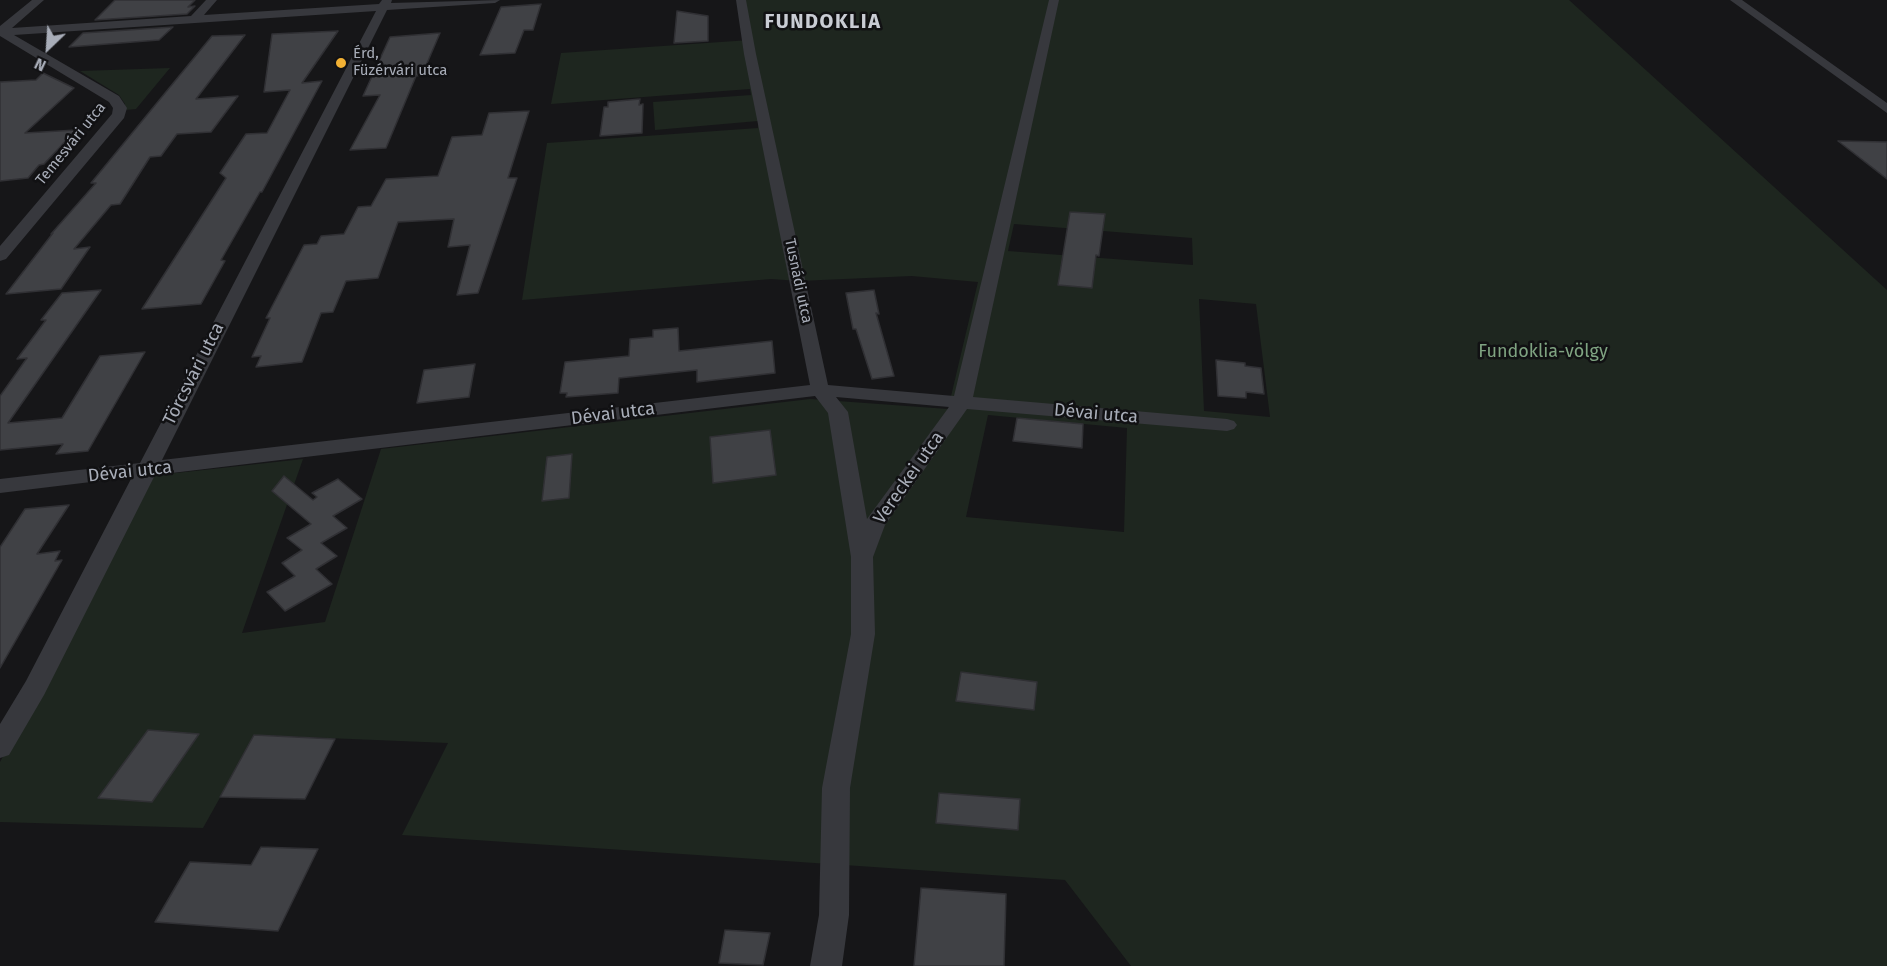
<!DOCTYPE html>
<html>
<head>
<meta charset="utf-8">
<style>
  body { margin:0 }
  #map { position:relative; width:1887px; height:966px; overflow:hidden; background:#161618; font-family:"Fira Sans",sans-serif }
  canvas { display:block }
  .north { position:absolute; left:18px; top:18px; width:60px; height:60px; -webkit-text-stroke:4px #111113; paint-order:stroke; rotate:205deg; font-size:16px; font-weight:700; line-height:24px; text-align:center; color:#a8adb8 }
  .north::after { content:''; display:block; margin:auto; width:21px; height:27px; background:#a8adb8; clip-path:polygon(50% 0,100% 100%,50% 72%,0 100%) }
</style>
</head>
<body>
<div id="map">
<canvas width="1887" height="966"></canvas>
<div class="north">N</div>
</div>
<script>
const g = document.querySelector('canvas').getContext('2d');
g.lineJoin = 'round';
function fill(path, color) {
  g.fillStyle = color;
  g.fill(path, 'evenodd');
}
function poly(rows) {
  const path = new Path2D();
  for (const r of rows) {
    path.moveTo(r[0], r[1]);
    for (let i = 2; i < r.length; i += 2) path.lineTo(r[i], r[i + 1]);
  }
  return path;
}
function stroke(path, color, width, dash) {
  g.strokeStyle = color;
  g.lineWidth = width;
  g.lineCap = dash ? 'butt' : 'round';
  g.setLineDash(dash || []);
  g.stroke(path);
}
function write(font, color, halo, rows, align = 'center') {
  g.font = font + ' "Fira Sans",sans-serif';
  g.lineWidth = 5;
  g.setLineDash([]);
  g.textBaseline = 'middle';
  g.strokeStyle = halo;
  g.fillStyle = color;
  for (const [text, x, y, turn = 0] of rows) {
    g.save();
    g.translate(x, y);
    g.rotate((+turn || 0) * Math.PI / 180);
    g.textAlign = isNaN(turn) ? turn : align;
    if (halo) g.strokeText(text, 0, 0);
    g.fillText(text, 0, 0);
    g.restore();
  }
}
const green = poly([
  [744,0,1569,0,1887,290,1887,966,1131,966,1065,880,402,835,448,743,255,735,203,828,0,822,0,762,149,476,303,459,242,633,325,622,381,449,810,399,948,409,978,282,912,276,799,281,771,279,522,300,547,143,758,128,758,121,655,130,653,102,751,95,750,89,551,104,561,53,750,40],
  [1014,224,1192,238,1193,265,1008,251],
  [1199,299,1256,304,1270,417,1204,411],
  [988,415,1127,428,1124,532,966,517],
  [170,68,136,109,125,110,125,104,119,95,80,71]
]);
const building = poly([
  [115,0,195,0,188,7,195,6,187,14,95,20,115,0],
  [541,4,533,30,524,30,515,53,480,55,501,7,541,4],
  [677,11,708,16,708,41,674,43,677,11],
  [173,27,159,40,69,47,83,33,173,27],
  [338,31,302,83,322,81,262,192,260,192,221,260,225,261,201,304,142,309,226,178,220,173,246,134,267,133,290,90,264,92,272,34,338,31],
  [440,33,422,75,416,76,386,148,350,150,380,95,363,96,390,37,440,33],
  [245,35,196,99,238,96,211,132,177,134,161,156,150,157,120,204,111,205,74,249,90,247,61,289,6,294,53,233,51,234,96,183,91,183,212,36,245,35],
  [43,73,74,88,25,133,76,130,44,164,39,165,28,178,0,181,0,82,36,80,43,73],
  [640,99,639,105,643,104,642,133,600,136,604,107,608,107,608,102,640,99],
  [529,111,508,178,517,178,478,293,457,295,470,245,448,247,454,219,398,222,378,278,346,281,333,312,321,313,302,362,256,367,261,356,252,357,270,318,266,318,304,245,317,244,321,236,344,234,358,207,371,206,386,179,438,176,452,137,482,135,489,113,529,111],
  [1838,141,1887,142,1887,179,1838,141],
  [1070,212,1105,214,1099,256,1096,255,1092,288,1058,285,1070,212],
  [101,290,8,423,62,418,100,356,145,352,88,451,56,454,63,444,0,450,0,396,27,358,17,359,46,320,41,320,62,293,101,290],
  [874,290,879,314,876,313,894,376,872,379,856,329,853,329,846,293,874,290],
  [678,328,679,351,772,341,775,373,697,382,697,370,619,378,618,393,566,397,567,393,560,393,565,362,629,356,630,339,653,337,653,330,678,328],
  [1216,360,1245,363,1245,366,1261,368,1264,394,1246,392,1246,398,1218,396,1216,360],
  [475,364,469,397,417,403,424,370,475,364],
  [1017,418,1083,424,1082,448,1013,441,1017,418],
  [770,430,776,475,713,483,710,437,770,430],
  [572,454,569,498,542,501,547,457,572,454],
  [284,476,313,500,317,497,312,493,338,479,362,499,333,516,347,528,321,543,337,556,316,569,332,584,285,611,267,592,295,576,282,563,302,550,287,538,311,524,272,491,284,476],
  [69,505,37,554,60,551,55,561,62,560,0,668,0,547,25,509,69,505],
  [961,672,1037,682,1034,710,956,701,961,672],
  [148,730,199,734,152,802,98,798,148,730],
  [254,735,335,739,305,799,220,797,254,735],
  [939,793,1020,799,1018,830,936,823,939,793],
  [261,847,318,849,278,931,155,922,190,862,251,865,261,847],
  [921,888,1006,894,1004,966,914,966,921,888],
  [725,930,770,933,763,965,719,963,725,930]
]);
const street = poly([
  [32,0,44,0,12,28,191,16,206,0,217,0,204,15,379,4,382,0,392,0,391,3,500,0,495,3,387,10,162,460,810,385,744,54,736,0,746,0,756,54,828,385,954,396,1049,0,1059,0,973,397,1227,419,1234,421,1237,425,1234,429,1227,431,967,409,885,525,873,557,875,634,850,788,849,915,842,966,810,966,819,915,822,788,851,634,851,557,828,413,815,396,155,475,44,695,9,755,0,758,0,724,26,681,132,477,0,493,0,479,140,463,376,11,14,35,119,96,127,108,124,118,6,259,0,261,0,246,112,114,113,108,109,102,0,36,0,26,32,0],
  [836,397,949,407,867,519,848,412,836,397],
  [1730,0,1742,0,1887,103,1887,113,1730,0]
]);
const markers = [
  [341,63,6,"#f2b134"]
];
const farPoinames = [
  ["Érd,",353,54],
  ["Füzérvári utca",353,71]
];
const farStreetnames = [
  ["Temesvári utca",71,144,-51],
  ["Tusnádi utca",798,281,78]
];
const parkNames = [
  ["Fundoklia-völgy",1543,352]
];
const streetNames = [
  ["Törcsvári utca",194,374,-63],
  ["Dévai utca",613,414,-7],
  ["Dévai utca",1096,414,5],
  ["Dévai utca",130,472,-6],
  ["Vereckei utca",909,478,-55]
];
const farDistrictnames = [
  ["FUNDOKLIA",823,22]
];
fill(green, '#1e261f');
fill(building, '#404145');
stroke(building, '#303034', 1.5);
fill(street, '#37383d');
for (const [x, y, r, color] of markers) {
  const dot = new Path2D();
  dot.arc(x, y, r, 0, 2 * Math.PI);
  g.fillStyle = color;
  g.fill(dot);
  stroke(dot, '#111113', 2);
}
write('15px', '#a8adb8', '#111113', farPoinames, 'left');
write('15px', '#a8adb8', '#111113', farStreetnames);
write('18px', '#7fa381', '#111113', parkNames);
write('18px', '#a8adb8', '#111113', streetNames);
g.letterSpacing = '1.5px';
write('bold 20px', '#c9ccd4', '#111113', farDistrictnames);
g.letterSpacing = '0px';
</script>
</body>
</html>
